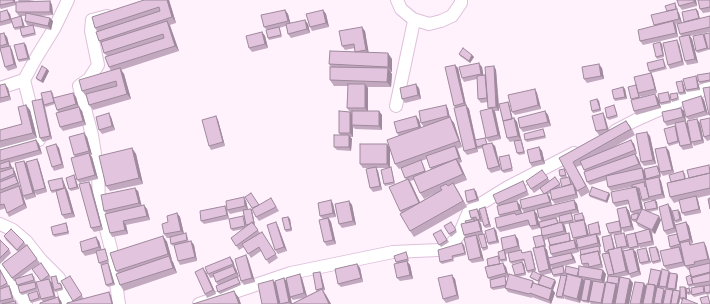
<!DOCTYPE html>
<html>
<head>
<meta charset="utf-8">
<style>
  body { margin:0 }
  canvas { display:block; background:#fff2fd }
</style>
</head>
<body>
<canvas width="710" height="304"></canvas>
<script>
const g = document.querySelector('canvas').getContext('2d');
g.lineJoin = 'round';
function poly(rows) {
  const path = new Path2D();
  for (const r of rows) {
    path.moveTo(r[0], r[1]);
    for (let i = 2; i < r.length; i += 2) path.lineTo(r[i], r[i + 1]);
  }
  return path;
}
function stroke(path, color, width, dash) {
  g.strokeStyle = color;
  g.lineWidth = width;
  g.lineCap = dash ? 'butt' : 'round';
  g.setLineDash(dash || []);
  g.stroke(path);
}
function fill(path, color) {
  g.fillStyle = color;
  g.fill(path, 'evenodd');
}
const street = poly([
  [397,0,401,9,413,19,429,24,441,21,452,16,461,3,461,0],
  [107,16,92,20,91,31,98,65,89,79,79,86,92,135,98,173,99,202,111,249,119,304],
  [0,88,24,80,36,58,55,27,68,0],
  [396,106,414,21,413,19],
  [615,131,636,120,710,87],
  [0,153,39,140,24,80],
  [0,224,13,230,26,241,41,260,59,278,68,304],
  [0,266,26,304],
  [199,304,291,273,393,252,438,250,444,248,453,242,459,235,469,211,508,187,574,153]
]);
const wall = poly([
  [0,0,15,0,16,5,19,2,18,0,35,0,29,1,50,1,52,5,53,15,40,16,50,18,53,21,51,30,33,26,36,35,23,38,22,36,20,29,15,30,14,28,21,16,22,18,25,27,30,26,27,25,25,21,26,16,19,16,16,12,16,5,1,9,0,8],
  [144,0,169,0,176,23,170,25,179,51,121,70,124,74,131,99,93,110,89,105,86,96,82,91,111,71,109,67,107,56,104,53,101,44,99,41,97,31,95,28],
  [677,0,696,0,697,6,682,10,679,6],
  [710,0,710,12,703,13,700,9],
  [675,3,676,5,677,10,679,13,682,23,684,22,696,9,698,11,700,19,710,17,710,32,690,36,692,39,698,63,687,65,685,61,682,37,680,34,682,23,675,24,678,37,643,45,640,41,654,26,654,25],
  [285,10,288,14,290,23,308,24,310,33,291,38,288,34,286,26,279,28,280,29,282,37,269,40,268,38,267,30,264,27],
  [323,10,326,14,329,27,312,31,310,27],
  [0,12,10,14,12,23,0,26],
  [365,31,368,53,392,59,392,72,390,72,392,74,391,87,367,87,368,88,368,111,379,111,382,115,382,130,355,129,353,127,353,137,350,137,352,139,351,151,337,150,334,147,340,135,339,133,350,112,347,108,348,86,334,86,330,80,331,67,329,64,355,52,355,48,345,50,342,46],
  [262,32,265,36,268,48,252,52,249,48],
  [0,34,7,37,9,46,12,50,17,68,8,71,5,67,1,50,0,51],
  [703,34,705,36,708,50,698,53,696,51],
  [24,43,26,45,30,60,19,62,18,60],
  [662,44,664,57,657,59,656,57],
  [679,44,684,65,670,69,668,65],
  [459,54,472,55,474,57,470,63,460,56],
  [663,59,664,61,667,69,651,73,653,77,657,93,641,97,640,96,640,98,658,98,661,108,636,115,634,111,636,85,650,73,649,71],
  [455,65,458,68,466,105,469,109,476,140,486,140,487,144,495,146,501,170,491,173,488,169,483,148,478,149,477,147,478,152,467,155,464,151,455,107,454,106],
  [494,66,496,70,499,104,509,104,513,119,514,118,517,122,525,154,519,155,517,153,514,141,510,142,507,138,499,105,499,111,495,111,501,139,489,142,486,138,489,109,488,108,488,102,481,103,478,99,477,79,464,82,462,78,482,67,483,75,486,77],
  [602,68,604,79,587,83,584,79],
  [47,69,49,71,43,83,37,80,36,78],
  [710,73,710,82,700,84,699,82],
  [697,78,700,90,687,92,686,90],
  [682,81,683,83,686,94,680,95,679,93],
  [0,85,8,88,11,100,0,103],
  [623,87,625,89,627,99,615,101,614,99],
  [419,88,421,99,405,103,402,99],
  [535,89,537,93,541,109,515,115,512,112],
  [51,91,53,93,54,98,76,97,79,107,82,111,86,125,63,131,60,127,58,112,57,110,55,104,46,107,45,106,52,139,43,142,40,138,42,99,44,102],
  [669,94,671,103,661,105,660,103],
  [678,95,679,100,672,102,671,100],
  [701,96,704,100,708,115,689,120,686,117],
  [597,99,599,101,601,111,593,113,592,111],
  [446,105,448,109,450,118,454,123,462,147,457,149,462,162,459,163,467,180,454,185,467,207,414,237,410,231,400,211,406,180,401,168,399,169,395,164,390,148,390,168,392,170,395,184,385,186,384,184,389,168,376,168,378,171,382,190,373,192,370,188,372,168,363,168,360,164,389,147,399,136,397,133,416,116,419,120,421,128,424,127,421,123],
  [427,159,431,169,426,172,423,164,421,161],
  [414,180,420,193,424,199,435,193,420,202,410,181],
  [615,107,618,117,609,120,607,118],
  [681,108,684,111,686,121,685,121,687,124,700,123,704,143,694,146,692,143,693,148,683,150,680,146,679,143,669,146,668,144,675,126,676,128,675,124,667,126,664,122],
  [30,110,37,138,0,148,0,130,22,124],
  [545,111,548,115,551,126,523,132,520,128],
  [111,117,115,130,102,134,99,130],
  [605,117,609,130,626,121,635,135,612,148,631,140,634,144,637,154,635,155,638,158,642,168,636,169,642,168,645,172,646,180,647,180,646,179,657,166,659,168,661,177,659,178,661,181,665,198,655,200,657,202,658,210,649,212,661,220,655,234,651,232,654,245,640,248,639,246,639,248,633,249,636,252,641,275,631,278,629,274,628,270,629,275,619,277,633,283,629,304,591,304,589,301,589,303,583,302,581,300,585,281,584,280,585,282,580,303,565,299,564,297,564,299,557,298,556,296,561,276,554,277,553,275,552,268,550,265,553,257,551,254,548,239,545,240,544,238,546,247,545,248,547,250,552,273,543,275,556,282,553,290,555,293,551,304,532,297,532,298,508,292,505,288,493,290,491,288,490,280,488,278,488,266,498,256,499,258,500,263,506,267,508,276,515,276,515,275,524,264,526,275,518,277,533,281,535,283,539,285,539,282,532,279,530,277,533,272,528,273,527,271,524,261,512,264,510,262,508,253,506,254,506,253,507,261,501,262,500,260,504,250,503,250,515,235,518,239,520,250,523,253,531,251,532,253,536,271,533,272,541,275,541,276,539,272,536,248,542,235,541,221,539,218,537,210,534,211,537,214,540,228,532,230,529,225,500,232,497,228,500,216,499,215,498,206,497,204,523,181,525,185,529,195,513,202,520,205,522,213,524,213,522,209,544,194,541,188,534,193,531,189,542,170,550,181,555,177,561,186,558,188,562,187,569,177,559,158,601,135,599,135,596,131],
  [582,165,585,172,587,182,590,185,607,180,608,187,611,191,632,187,613,203,616,207,629,204,631,212,633,214,632,220,634,222,636,222,638,226,646,230,635,233,629,248,630,249,623,251,622,250,629,248,625,235,624,233,617,248,615,249,612,237,605,252,606,253,608,276,607,282,606,284,604,283,606,274,598,269,603,268,600,254,601,254,600,247,601,247,599,238,597,236,601,235,599,224,591,236,589,236,586,224,584,221,585,221,584,215,575,221,576,222,574,222,572,214,579,213,577,204,574,200,552,206,550,197,548,194,551,193,552,200,555,204,578,198,576,188,581,197,590,192,589,195,590,197,607,203,610,195,609,193,590,192,576,167],
  [640,190,642,200,643,202,651,200,651,201,646,210,643,209,639,190],
  [559,217,560,223,559,223,558,220,556,218],
  [571,223,573,238,574,240,571,240,570,235,569,233,566,234,565,226,563,225],
  [576,242,577,242,578,248,580,251,582,264,584,267,579,269,565,272,564,268,563,266,576,263,574,257,572,254,579,252],
  [508,277,507,282,505,278],
  [710,118,710,140,707,141,704,137],
  [218,120,225,146,211,150,209,146],
  [543,129,544,131,546,138,527,142,525,140],
  [650,136,656,164,644,166,641,162],
  [87,137,92,155,90,155,92,157,98,179,80,183,77,180,75,157,74,155],
  [36,140,39,144,42,154,10,163,11,165,12,168,15,172,20,187,19,188,21,190,27,208,9,217,7,213,6,208,0,210,0,214,0,150],
  [56,144,59,148,64,168,54,171,52,167],
  [539,147,542,151,545,164,532,167,530,163],
  [666,147,669,151,674,173,663,176,660,172],
  [132,148,136,154,143,184,110,191,106,186],
  [510,157,513,171,504,173,502,171],
  [37,159,39,163,47,192,37,195,35,193,36,197,26,200,23,196,24,161,26,164],
  [710,167,710,195,697,198,698,200,701,213,685,216,682,213,680,201,674,203,670,197,671,182,685,173,686,179,689,178],
  [565,171,567,177,562,178,560,176],
  [74,175,75,177,79,189,71,191,69,189],
  [62,178,63,180,66,188,68,192,75,217,65,219,62,215,56,192,52,193,51,191],
  [91,185,103,230,94,232,91,228],
  [138,191,141,205,147,209,150,220,126,225,128,234,112,237,110,233,106,213,104,211],
  [476,191,479,201,469,204,467,202],
  [271,198,279,211,259,221,256,217,259,205],
  [331,200,333,204,336,217,329,218,331,222,336,244,327,246,324,242,323,219,320,216],
  [246,201,248,209,251,209,252,211,255,225,255,226,260,233,262,232,278,258,269,264,261,251,251,258,244,247,239,250,231,238,244,229,233,231,231,229,244,218,243,211,230,214,227,210],
  [349,201,352,205,356,225,342,228,339,224],
  [225,206,227,210,229,219,204,224,201,221],
  [485,207,486,209,491,227,485,228,484,226],
  [626,207,629,211,634,230,624,232,622,229,622,233,610,235,609,233,619,221],
  [671,208,677,232,667,235,664,231],
  [479,211,482,222,479,222,481,224,483,234,485,236,488,249,483,251,482,248,479,236,477,237,478,238,484,261,472,263,469,260,465,237,464,235,471,219,471,218],
  [680,212,682,221,676,223,675,221],
  [177,213,180,217,184,234,187,235,189,242,191,241,194,245,197,261,180,265,178,261,174,245,173,246,171,244,170,238,167,238,164,234,168,222],
  [288,217,290,219,292,231,286,232,285,230],
  [451,222,457,232,451,237,444,226],
  [686,222,689,226,693,243,691,244,692,245,706,246,710,260,710,294,707,295,705,293,704,286,703,287,706,294,694,297,692,295,695,287,694,286,689,287,688,285,691,275,690,270,688,270,685,266,667,270,664,266,671,248,670,247,677,234],
  [66,223,67,225,69,234,55,237,53,235],
  [278,226,287,251,278,254,275,250],
  [441,230,449,242,441,247,433,234],
  [496,230,499,243,489,245,488,243],
  [4,236,24,242,40,263,19,278,34,276,38,290,22,295,20,293,19,287,17,285,16,281,14,281,2,264,18,252,6,240],
  [163,236,167,242,172,260,171,260,173,262,177,273,124,291,120,285,118,273,116,271],
  [0,240,9,249,11,253,0,264],
  [99,241,101,250,105,249,106,251,109,262,101,265,99,263,97,253,85,256,82,252],
  [464,245,466,255,453,258,454,261,442,264,440,262],
  [658,249,661,262,653,264,652,262],
  [647,250,651,263,642,265,640,263],
  [407,254,409,261,407,262,410,265,413,279,400,281,397,278,397,264,396,262],
  [246,255,248,259,255,282,244,285,241,281],
  [230,257,233,261,239,277,238,278,241,285,220,294,218,292,218,285,216,282,214,277,210,278,208,274],
  [41,263,51,277,48,279,49,279,52,283,56,298,61,301,62,304,40,304,43,302,41,299],
  [357,264,360,268,363,282,341,287,338,284],
  [109,265,115,285,108,287,106,285],
  [0,269,11,290,14,301,15,301,17,304,0,304],
  [661,271,661,272,677,274,678,276,676,291,680,292,685,287,687,288,689,288,692,294,688,295,687,293,687,300,681,300,680,298,679,304,643,304,648,284],
  [668,282,667,288,669,290,665,291,659,288,659,286,660,288,667,289],
  [206,272,216,294,207,298,205,294],
  [320,272,321,274,325,290,323,291,326,295,331,304,292,304,303,298,293,300,290,297,302,278,307,296,317,291,316,290],
  [57,278,59,284,60,283,62,285,63,290,55,292,54,290],
  [284,278,287,282,292,304,262,304,275,284],
  [72,279,84,299,109,292,111,296,74,301,61,281],
  [455,279,459,299,446,303,443,299],
  [39,293,41,300,31,303,30,301]
]);
const shadedWall = poly([
  [13,0,15,0,16,5,14,2],
  [167,0,169,0,176,23,172,17],
  [694,0,696,0,697,6,694,2],
  [50,1,52,5,53,15,50,12],
  [675,3,676,5,677,10,679,13,682,23,679,19],
  [696,9,698,11,700,20,699,18],
  [7,10,10,14,12,23,10,19],
  [285,10,288,14,291,25,288,21],
  [323,10,326,14,329,27,326,23],
  [21,16,22,18,25,28,23,26],
  [50,18,53,21,51,30,48,26],
  [305,20,308,24,310,33,307,29],
  [167,21,170,26,179,51,175,46],
  [673,21,676,25,678,37,676,33],
  [362,27,365,31,369,54,366,50],
  [262,32,265,36,268,48,265,44],
  [4,33,7,37,10,48,7,44],
  [703,34,705,36,708,50,707,48],
  [689,35,692,39,698,63,695,59],
  [677,40,679,44,684,65,682,61],
  [660,42,662,44,664,57,663,55],
  [24,43,26,45,30,60,28,58],
  [10,46,12,50,17,68,14,64],
  [388,53,392,59,392,72,388,67],
  [472,55,474,57,470,63,469,61],
  [479,63,482,67,484,78,481,74],
  [599,64,602,68,604,79,601,76],
  [455,65,458,68,466,105,469,109,478,152,476,148,466,107,464,103],
  [494,66,496,70,499,111,496,107],
  [120,68,124,74,131,99,127,94],
  [388,68,392,74,391,87,387,82],
  [47,69,49,71,43,83,41,81],
  [651,73,653,77,657,93,655,89],
  [485,75,488,79,489,102,487,98],
  [696,76,697,78,700,90,698,88],
  [682,81,683,83,686,94,684,92],
  [5,84,8,88,11,100,9,96],
  [365,84,368,88,368,112,365,108],
  [416,84,419,88,421,99,418,95],
  [623,87,625,89,627,99,625,97],
  [535,89,537,93,541,109,538,105],
  [668,92,669,94,671,103,670,101],
  [73,93,76,97,79,108,76,104],
  [655,94,658,98,661,108,658,105],
  [701,96,704,100,708,115,705,111],
  [42,99,44,103,44,105,52,139,50,136],
  [597,99,599,101,601,111,600,109],
  [508,102,509,104,513,121,512,119],
  [26,105,30,110,37,138,33,133],
  [446,105,448,109,450,118,454,123,462,147,459,141,451,120,448,116],
  [79,107,82,111,86,125,83,121],
  [492,108,495,112,501,139,498,135],
  [681,108,684,111,686,121,683,117],
  [379,111,382,115,382,130,379,126],
  [545,111,548,115,551,126,548,122],
  [350,112,353,116,352,125,353,127,353,137,350,133],
  [109,113,111,117,115,130,112,126],
  [603,113,605,117,609,133,607,129],
  [216,116,218,120,225,146,223,142],
  [416,116,419,120,422,131,419,127],
  [514,118,517,122,521,140,518,136],
  [697,119,700,123,704,143,702,140],
  [626,121,630,126,635,135,631,129],
  [685,121,688,125,691,142,693,148,691,144],
  [675,126,676,128,679,143,678,141],
  [647,132,650,136,656,164,653,160],
  [84,133,87,137,92,155,89,151],
  [349,135,352,139,351,151,349,147],
  [36,140,39,144,42,154,39,150],
  [521,140,522,142,525,154,524,152],
  [631,140,634,144,637,154,635,150],
  [492,143,495,146,501,170,499,166],
  [56,144,59,148,64,168,62,164],
  [387,144,390,148,390,168,387,164],
  [455,146,458,150,462,162,459,158],
  [539,147,542,151,545,164,542,160],
  [666,147,669,151,674,173,672,170],
  [132,148,136,154,143,184,139,178],
  [89,153,92,157,98,179,95,175],
  [635,154,638,158,642,168,639,164],
  [37,159,39,163,47,192,45,188],
  [456,159,460,164,467,180,463,174],
  [9,161,11,165,13,170,10,167],
  [24,161,27,165,34,191,36,197,33,193],
  [573,162,576,167,590,192,586,186],
  [657,166,659,168,661,177,660,175],
  [376,167,378,171,382,190,380,186],
  [13,168,15,172,20,187,18,183,14,174],
  [642,168,645,172,647,183,644,179],
  [74,175,75,177,79,189,77,187],
  [659,177,661,181,665,198,662,194],
  [62,178,63,180,66,188,68,192,75,217,72,213],
  [408,179,411,183,422,207,419,203],
  [89,182,91,185,103,230,101,226],
  [453,183,457,189,467,207,463,201],
  [573,184,576,188,578,198,576,194],
  [19,186,21,190,27,208,24,204],
  [636,187,639,190,644,213,641,209],
  [135,188,138,191,142,207,139,203],
  [474,189,476,191,479,201,477,199],
  [547,193,550,197,552,206,550,202],
  [609,193,610,195,607,203,606,201],
  [696,196,698,200,701,213,699,209],
  [244,197,246,201,248,210,245,206],
  [331,200,333,204,336,217,333,213],
  [574,200,577,204,579,213,576,209],
  [655,200,657,202,658,210,657,208],
  [349,201,352,205,356,225,353,221],
  [517,201,520,205,522,214,519,210],
  [668,204,671,208,677,232,674,228],
  [144,205,147,209,150,220,147,216],
  [225,206,227,210,229,219,227,215],
  [485,207,486,209,491,227,489,224],
  [626,207,629,211,634,230,631,226],
  [251,209,252,211,255,225,254,223],
  [477,209,479,211,482,222,480,219],
  [534,210,537,214,540,228,537,225],
  [678,210,680,212,682,221,680,219],
  [177,213,180,217,184,234,181,231],
  [659,216,661,220,655,234,652,230],
  [288,217,290,219,292,231,291,229],
  [328,218,331,222,336,244,333,240],
  [478,220,481,224,483,235,481,231],
  [584,220,586,224,590,239,587,235],
  [123,221,126,225,128,234,125,230],
  [276,222,278,226,287,251,284,247],
  [562,222,565,226,567,234,564,231],
  [598,222,599,224,601,235,600,233],
  [686,222,689,226,693,243,690,239],
  [66,223,67,225,69,234,68,232],
  [494,228,496,230,499,243,497,241],
  [649,229,652,233,654,245,652,241],
  [624,233,625,235,629,248,627,246],
  [484,234,485,236,488,249,487,247],
  [596,234,599,238,601,247,598,243],
  [476,235,478,238,484,261,481,257],
  [515,235,518,239,520,250,518,246],
  [611,235,612,237,616,252,614,250],
  [163,236,167,242,172,260,168,254],
  [543,236,544,238,546,247,545,245],
  [96,237,99,241,102,251,99,247],
  [574,240,577,244,579,252,576,248],
  [191,241,194,245,197,261,195,257],
  [704,242,706,246,710,262,708,259],
  [462,243,464,245,466,255,465,253],
  [544,246,547,250,552,273,549,269],
  [621,247,623,251,629,275,626,271],
  [656,247,658,249,661,262,660,260],
  [679,247,682,251,685,266,683,262],
  [646,248,647,250,651,263,649,261],
  [633,249,636,252,641,275,638,271],
  [504,250,505,252,507,261,506,259],
  [531,251,532,253,536,271,535,269],
  [598,251,600,255,603,268,601,264],
  [571,253,574,257,576,263,573,259],
  [246,255,248,259,255,282,252,278],
  [169,256,173,262,177,273,173,268],
  [230,257,233,261,235,268,233,264],
  [407,261,410,265,413,279,410,275],
  [522,262,524,264,526,275,525,273],
  [108,263,109,265,115,285,113,283],
  [503,263,506,267,509,277,506,273],
  [357,264,360,268,363,282,361,278],
  [233,266,236,269,239,277,236,273],
  [203,268,206,272,216,294,213,290],
  [603,270,606,274,604,284,601,280],
  [661,271,662,273,659,288,657,286],
  [669,271,670,273,667,289,666,287],
  [320,272,321,274,325,290,323,288],
  [300,274,302,278,307,297,304,293],
  [677,274,678,276,676,291,675,289],
  [452,275,455,279,459,299,457,295],
  [284,278,287,282,292,304,291,304,289,302],
  [582,278,585,282,580,303,577,299],
  [49,279,52,283,56,300,54,296],
  [630,279,633,283,629,304,625,304],
  [273,280,276,284,280,304,278,304],
  [555,280,556,282,553,290,555,293,551,304,549,300,551,289],
  [591,280,593,282,589,303,587,301],
  [605,283,608,287,605,304,602,304,601,303],
  [644,283,647,287,643,304,640,304],
  [616,284,619,288,615,304,612,304],
  [655,285,658,289,654,303,654,304,652,304],
  [9,286,11,290,14,302,12,298],
  [685,287,687,289,687,300,686,298],
  [322,289,326,295,331,304,329,304],
  [664,289,665,291,663,304,661,304],
  [234,291,239,298,241,304,239,304],
  [680,291,681,293,679,304,677,304],
  [109,292,111,296,113,304,112,304],
  [58,297,61,301,62,304,60,304]
]);
const building = poly([
  [0,0,13,0,14,2,0,5,0,0],
  [144,0,167,0,172,17,99,41,96,32,160,11,159,7,95,28,92,17,144,0],
  [677,0,694,0,694,2,679,6,677,0],
  [698,0,710,0,710,7,700,9,698,0],
  [50,1,50,12,16,12,16,2,50,1],
  [675,3,676,9,667,11,665,6,675,3],
  [677,9,679,19,654,25,651,15,677,9],
  [696,9,699,18,684,22,682,12,696,9],
  [7,10,10,19,0,22,0,12,7,10],
  [285,10,288,21,264,27,261,15,285,10],
  [323,10,326,23,310,27,306,14,323,10],
  [26,13,50,18,48,26,25,21,26,13],
  [21,16,23,26,14,28,11,19,21,16],
  [710,16,710,27,680,34,677,24,710,16],
  [305,20,307,29,288,34,286,24,305,20],
  [167,21,175,46,109,67,105,57,164,38,163,34,104,53,101,42,167,21],
  [673,21,676,33,640,41,638,30,673,21],
  [33,25,35,33,22,36,20,28,33,25],
  [279,27,281,35,268,38,266,30,279,27],
  [362,27,366,50,355,52,354,44,342,46,339,31,362,27],
  [262,32,265,44,249,48,246,36,262,32],
  [4,33,7,44,0,46,0,34,4,33],
  [710,33,710,49,708,49,704,34,710,33],
  [703,34,707,48,696,51,693,36,703,34],
  [689,35,695,59,685,61,679,37,689,35],
  [677,40,682,61,668,65,663,43,677,40],
  [660,42,663,55,656,57,653,44,660,42],
  [24,43,28,58,18,60,14,45,24,43],
  [10,46,14,64,5,67,0,48,10,46],
  [463,48,472,55,469,61,459,54,463,48],
  [330,51,388,53,388,67,329,64,330,51],
  [663,59,665,67,649,71,647,63,663,59],
  [479,63,481,74,462,78,459,67,479,63],
  [599,64,601,76,584,79,582,67,599,64],
  [455,65,464,103,454,106,445,67,455,65],
  [42,66,47,69,41,81,36,78,42,66],
  [494,66,496,107,488,108,485,67,494,66],
  [330,67,388,68,387,82,330,80,330,67],
  [120,68,127,94,89,105,86,94,117,86,116,81,82,91,79,80,120,68],
  [651,73,655,89,638,93,634,77,651,73],
  [710,73,710,80,699,82,697,75,710,73],
  [485,75,487,98,478,99,477,76,485,75],
  [696,76,698,88,686,90,683,79,696,76],
  [682,81,684,92,679,93,676,82,682,81],
  [5,84,9,96,0,98,0,85,5,84],
  [348,84,365,84,365,108,347,108,348,84],
  [416,84,418,95,402,99,400,88,416,84],
  [636,85,639,97,631,99,628,87,636,85],
  [623,87,625,97,614,99,612,90,623,87],
  [710,87,710,115,709,115,703,88,710,87],
  [535,89,538,105,512,112,508,95,535,89],
  [51,91,54,102,44,105,41,93,51,91],
  [668,92,670,101,660,103,658,94,668,92],
  [73,93,76,104,57,110,53,98,73,93],
  [677,93,678,98,671,100,670,94,677,93],
  [655,94,658,105,634,111,631,100,655,94],
  [701,96,705,111,686,117,682,102,701,96],
  [42,99,50,136,40,138,32,101,42,99],
  [597,99,600,109,592,111,590,101,597,99],
  [508,102,512,119,503,121,499,104,508,102],
  [26,105,33,133,0,141,0,130,22,124,18,107,26,105],
  [446,105,448,116,421,123,419,111,446,105],
  [466,105,476,148,464,151,454,108,466,105],
  [614,105,617,115,607,118,605,108,614,105],
  [79,107,83,121,60,127,56,113,79,107],
  [492,108,498,135,486,138,480,111,492,108],
  [681,108,683,117,664,122,662,112,681,108],
  [339,111,350,112,350,133,339,133,339,111],
  [352,111,379,111,379,126,352,125,352,111],
  [545,111,548,122,520,128,518,118,545,111],
  [109,113,112,126,99,130,96,117,109,113],
  [603,113,607,129,596,131,592,116,603,113],
  [216,116,223,142,209,146,202,120,216,116],
  [416,116,419,127,397,133,394,122,416,116],
  [450,117,459,141,395,164,387,140,450,117],
  [514,118,518,136,507,138,503,121,514,118],
  [710,118,710,135,704,137,700,120,710,118],
  [697,119,702,140,691,142,687,121,697,119],
  [626,121,631,129,573,162,586,186,577,191,559,158,626,121],
  [685,121,691,144,680,146,675,123,685,121],
  [675,126,678,141,668,144,664,129,675,126],
  [543,129,545,136,525,140,524,134,543,129],
  [647,132,653,160,641,162,636,134,647,132],
  [84,133,89,151,74,155,69,137,84,133],
  [334,135,349,135,349,147,334,147,334,135],
  [485,138,487,144,477,147,475,140,485,138],
  [36,140,39,150,0,161,0,150,36,140],
  [521,140,524,152,517,153,514,141,521,140],
  [631,140,635,150,584,170,580,161,631,140],
  [492,143,499,166,488,169,482,145,492,143],
  [56,144,62,164,52,167,46,147,56,144],
  [360,144,387,144,387,164,360,164,360,144],
  [455,146,459,158,430,168,426,156,455,146],
  [539,147,542,160,530,163,527,150,539,147],
  [666,147,672,170,660,172,655,149,666,147],
  [132,148,139,178,106,186,99,156,132,148],
  [89,153,95,175,77,180,71,158,89,153],
  [635,154,639,164,587,182,584,172,635,154],
  [509,155,512,168,502,171,499,157,509,155],
  [37,159,45,188,34,191,26,162,37,159],
  [456,159,463,174,420,193,413,177,456,159],
  [421,160,425,171,405,178,401,168,421,160],
  [9,161,10,167,0,169,0,164,9,161],
  [24,161,33,193,23,196,15,163,24,161],
  [709,165,710,173,689,178,687,170,709,165],
  [657,166,660,175,646,179,644,169,657,166],
  [376,167,380,186,370,188,366,169,376,167],
  [391,167,394,182,384,184,381,170,391,167],
  [13,168,14,174,0,180,0,172,13,168],
  [642,168,644,179,608,187,606,176,642,168],
  [564,169,566,175,560,176,559,170,564,169],
  [542,170,548,178,531,189,526,181,542,170],
  [683,171,685,179,671,182,669,175,683,171],
  [710,173,710,188,670,197,667,183,710,173],
  [74,175,77,187,69,189,66,178,74,175],
  [15,176,18,183,0,190,0,182,15,176],
  [555,177,560,184,544,194,540,188,555,177],
  [569,177,571,184,562,187,560,179,569,177],
  [659,177,662,194,649,197,645,180,659,177],
  [62,178,64,188,51,191,48,181,62,178],
  [408,179,419,203,400,211,389,187,408,179],
  [523,181,527,191,497,204,493,195,523,181],
  [89,182,101,226,91,228,79,184,89,182],
  [644,182,645,187,646,186,649,198,642,200,639,188,637,188,636,187,632,187,632,185,644,182],
  [453,183,463,201,410,231,400,214,442,190,440,187,446,184,448,186,453,183],
  [573,184,576,194,552,200,550,190,573,184],
  [19,186,24,204,7,213,4,204,0,205,0,193,19,186],
  [592,187,609,193,606,201,589,195,592,187],
  [636,187,641,209,631,212,628,200,613,203,611,192,636,187],
  [65,188,72,213,62,215,56,191,65,188],
  [135,188,139,203,104,211,101,195,135,188],
  [474,189,477,199,467,202,465,191,474,189],
  [251,193,259,205,252,208,245,197,251,193],
  [547,193,550,202,522,209,520,200,547,193],
  [696,196,699,209,682,213,679,200,696,196],
  [244,197,245,206,227,210,226,201,244,197],
  [271,198,276,207,256,217,252,209,271,198],
  [710,198,710,209,708,199,710,198],
  [331,200,333,213,320,216,318,203,331,200],
  [574,200,576,209,539,218,537,209,574,200],
  [655,200,657,208,646,210,644,203,655,200],
  [349,201,353,221,339,224,335,204,349,201],
  [517,201,519,210,499,215,497,206,517,201],
  [668,204,674,228,664,231,659,207,668,204],
  [144,205,147,216,123,221,125,230,110,233,105,214,144,205],
  [225,206,227,215,201,221,200,211,225,206],
  [485,207,489,224,484,226,479,209,485,207],
  [626,207,631,226,621,228,617,209,626,207],
  [251,209,254,223,253,224,252,222,250,224,246,225,243,210,251,209],
  [477,209,480,219,477,220,476,217,471,218,469,211,477,209],
  [642,209,659,216,652,230,636,222,642,209],
  [534,210,537,225,530,226,528,220,497,228,495,218,515,213,516,215,534,210],
  [678,210,680,219,675,221,672,211,678,210],
  [177,213,181,231,164,234,162,224,168,222,167,216,177,213],
  [571,213,573,220,560,223,559,216,571,213],
  [582,213,584,219,575,221,574,215,582,213],
  [638,213,638,216,637,219,632,220,631,215,638,213],
  [243,216,245,226,231,229,229,219,243,216],
  [288,217,291,229,285,230,282,218,288,217],
  [328,218,333,240,324,242,319,220,328,218],
  [556,218,558,223,540,228,539,222,556,218],
  [474,219,475,221,466,223,465,221,474,219],
  [478,220,481,231,464,235,461,224,478,220],
  [584,220,587,235,573,238,569,223,584,220],
  [619,221,621,231,609,233,606,224,619,221],
  [252,222,258,230,236,246,231,238,252,222],
  [276,222,284,247,275,250,267,225,276,222],
  [451,222,456,230,449,234,444,226,451,222],
  [562,222,564,231,542,236,541,228,562,222],
  [598,222,600,233,590,235,588,225,598,222],
  [686,222,690,239,679,242,675,225,686,222],
  [66,223,68,232,53,235,51,227,66,223],
  [494,228,497,241,488,243,485,231,494,228],
  [11,229,24,242,17,250,4,236,11,229],
  [649,229,652,241,638,244,635,233,649,229],
  [441,230,447,240,439,245,433,234,441,230],
  [262,232,276,254,266,260,259,247,248,254,242,244,262,232],
  [186,233,187,240,171,244,170,237,186,233],
  [569,233,570,241,550,245,548,238,569,233],
  [624,233,627,246,617,248,614,235,624,233],
  [635,233,638,246,629,248,626,235,635,233],
  [484,234,487,247,482,248,478,235,484,234],
  [596,234,598,243,578,248,576,239,596,234],
  [677,234,680,244,670,247,668,236,677,234],
  [476,235,481,257,469,260,464,238,476,235],
  [515,235,518,246,503,250,501,238,515,235],
  [542,235,545,245,536,248,533,237,542,235],
  [611,235,614,249,608,250,608,251,605,252,602,237,611,235],
  [163,236,168,254,116,271,110,253,163,236],
  [96,237,99,247,82,252,80,242,96,237],
  [0,240,9,249,0,258,0,240],
  [574,240,576,248,551,254,549,246,574,240],
  [191,241,195,257,178,261,174,245,191,241],
  [689,241,690,245,704,242,708,259,694,262,695,264,685,266,680,243,689,241],
  [462,243,465,253,452,256,453,259,440,262,438,250,462,243],
  [27,245,37,259,12,278,2,264,27,245],
  [544,246,549,269,539,272,533,248,544,246],
  [599,246,600,252,598,252,598,251,581,255,580,250,599,246],
  [621,247,626,271,614,274,608,250,621,247],
  [656,247,660,260,652,262,649,248,656,247],
  [679,247,683,262,664,266,660,251,679,247],
  [646,248,649,261,640,263,637,250,646,248],
  [105,249,108,260,99,263,96,251,105,249],
  [633,249,638,271,629,274,623,251,633,249],
  [504,250,506,259,500,260,498,252,504,250],
  [521,250,522,253,531,251,535,269,527,271,524,259,510,262,508,253,521,250],
  [598,251,601,264,589,267,588,263,582,264,580,255,598,251],
  [406,252,408,259,396,262,394,256,406,252],
  [571,253,573,259,550,265,548,258,571,253],
  [609,253,614,274,608,275,602,254,609,253],
  [246,255,252,278,241,281,235,259,246,255],
  [169,256,173,268,120,285,116,274,169,256],
  [498,256,500,264,488,266,487,259,498,256],
  [230,257,233,264,208,274,205,267,230,257],
  [407,261,410,275,397,278,394,264,407,261],
  [522,262,525,273,515,275,512,265,522,262],
  [41,263,49,275,41,281,32,269,41,263],
  [108,263,113,283,106,285,101,265,108,263],
  [503,263,506,273,488,278,485,267,503,263],
  [710,263,710,272,691,277,689,268,710,263],
  [357,264,361,278,338,284,335,269,357,264],
  [233,266,236,273,216,282,213,274,233,266],
  [563,266,564,273,553,275,551,269,563,266],
  [566,266,579,269,577,276,565,273,566,266],
  [579,266,603,270,601,280,578,276,579,266],
  [203,268,213,290,205,294,195,272,203,268],
  [651,269,661,271,657,286,655,286,655,285,648,284,651,269],
  [662,269,669,271,666,287,659,286,662,269],
  [0,270,7,283,0,287,0,270],
  [533,271,541,275,538,281,530,277,533,271],
  [320,272,323,288,316,290,313,273,320,272],
  [670,273,677,274,675,289,667,288,670,273],
  [710,273,710,281,693,284,691,278,710,273],
  [32,274,34,280,17,285,15,279,32,274],
  [300,274,304,293,290,297,286,278,300,274],
  [509,274,533,281,531,288,533,283,552,289,549,300,530,293,529,294,505,288,509,274],
  [567,274,582,278,577,299,563,295,567,274],
  [452,275,457,295,443,299,438,278,452,275],
  [542,275,555,280,551,289,538,284,542,275],
  [561,275,567,276,562,297,556,296,561,275],
  [691,275,693,284,688,285,686,277,691,275],
  [56,276,58,284,60,283,62,288,54,290,51,277,56,276],
  [70,276,82,295,73,301,61,281,70,276],
  [505,276,506,285,491,288,490,280,505,276],
  [608,276,619,277,618,284,607,282,608,276],
  [237,277,240,283,218,292,216,286,237,277],
  [620,277,630,279,625,304,615,304,620,277],
  [284,278,289,302,280,304,275,281,284,278],
  [49,279,54,296,41,299,36,282,49,279],
  [585,279,591,280,587,301,581,300,585,279],
  [273,280,278,304,262,304,258,284,273,280],
  [593,281,605,283,601,303,589,301,593,281],
  [35,282,36,288,20,293,18,286,35,282],
  [606,282,616,284,612,304,602,304,606,282],
  [635,282,644,283,640,304,630,304,635,282],
  [647,284,655,285,652,304,643,304,647,284],
  [710,285,710,292,705,293,704,286,710,285],
  [9,286,12,298,0,301,0,289,9,286],
  [703,286,704,292,692,295,691,288,703,286],
  [657,287,664,289,661,304,654,303,657,287],
  [680,287,685,287,686,298,680,298,680,287],
  [689,288,690,292,687,293,686,289,689,288],
  [322,289,329,304,292,304,322,289],
  [666,289,673,290,670,304,663,304,666,289],
  [673,290,680,291,677,304,671,304,673,290],
  [37,291,39,298,30,301,28,294,37,291],
  [234,291,239,304,193,304,234,291],
  [109,292,112,304,67,304,67,303,109,292],
  [708,296,710,304,702,304,700,298,708,296],
  [58,297,60,304,40,304,40,303,58,297],
  [683,298,698,304,681,304,683,298],
  [15,301,16,304,2,304,15,301]
]);
stroke(street, '#dec0db', 14);
stroke(street, '#fff', 12);
fill(wall, '#c3a9c0');
fill(shadedWall, '#9f899c');
fill(building, '#e3c4df');
stroke(building, '#9f899c', 1);
</script>
</body>
</html>
